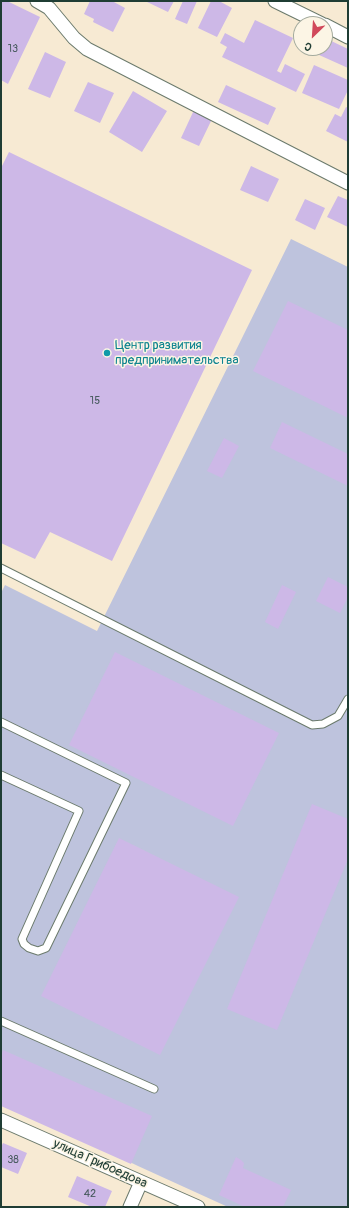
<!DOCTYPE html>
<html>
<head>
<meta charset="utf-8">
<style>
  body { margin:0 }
  #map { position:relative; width:349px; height:1208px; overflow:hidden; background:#f7ead3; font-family:Pangolin,sans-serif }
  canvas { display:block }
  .frame { position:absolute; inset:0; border:2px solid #1f3d34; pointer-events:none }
  .north { position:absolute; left:293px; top:16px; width:40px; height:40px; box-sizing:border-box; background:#fcf5e5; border:1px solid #a4ab9e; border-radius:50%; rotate:205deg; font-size:11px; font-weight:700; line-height:16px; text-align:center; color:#1f3d34 }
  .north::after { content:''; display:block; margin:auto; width:14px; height:18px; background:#d1495b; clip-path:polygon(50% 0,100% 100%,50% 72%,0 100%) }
</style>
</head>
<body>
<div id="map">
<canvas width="349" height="1208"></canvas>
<div class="frame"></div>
<div class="north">С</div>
</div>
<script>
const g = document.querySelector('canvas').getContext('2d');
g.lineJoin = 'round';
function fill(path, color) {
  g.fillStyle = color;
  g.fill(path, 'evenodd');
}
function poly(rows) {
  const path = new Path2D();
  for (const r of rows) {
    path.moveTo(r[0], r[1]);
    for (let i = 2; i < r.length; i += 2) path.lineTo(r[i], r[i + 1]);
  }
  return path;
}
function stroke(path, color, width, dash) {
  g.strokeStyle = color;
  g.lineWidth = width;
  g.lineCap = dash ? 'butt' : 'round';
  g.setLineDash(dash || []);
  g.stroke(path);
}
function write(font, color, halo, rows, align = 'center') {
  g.font = font + ' Pangolin,sans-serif';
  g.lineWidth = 3;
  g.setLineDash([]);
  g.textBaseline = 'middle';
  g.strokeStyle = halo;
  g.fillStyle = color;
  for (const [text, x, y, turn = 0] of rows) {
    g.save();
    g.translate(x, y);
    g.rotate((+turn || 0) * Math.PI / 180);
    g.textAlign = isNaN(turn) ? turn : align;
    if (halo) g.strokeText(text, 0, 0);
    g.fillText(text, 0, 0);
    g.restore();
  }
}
const industrial = poly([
  [291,239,348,267,348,1207,228,1207,138,1166,1,1100,1,593,5,585,97,631]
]);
const building = poly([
  [1,1,7,1,40,17,8,84,1,80],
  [90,1,112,1,125,8,113,32,93,22,94,19,84,14],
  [145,1,174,1,168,12],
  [183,1,197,1,187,24,175,19],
  [211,1,219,1,232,8,217,37,198,28],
  [255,20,293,38,277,71,281,73,285,64,305,74,296,92,222,57,227,47,220,43,225,33,244,43],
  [325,38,348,49,348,68,308,50,309,48,325,48],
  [45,52,66,62,50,98,28,89],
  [314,65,348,80,348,90,339,109,302,93],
  [88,82,114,93,100,123,74,111],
  [226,85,276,108,268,125,218,102],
  [133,91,167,111,142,152,109,132],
  [346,107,348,108,348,142,326,131,335,114,341,117],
  [194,110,212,119,199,146,181,138],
  [9,152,252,270,112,561,50,532,35,559,1,543,1,168],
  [251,166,279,179,268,202,240,190],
  [338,196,348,200,348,227,327,217],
  [305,199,325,208,315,230,295,220],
  [288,301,348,330,348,418,253,371],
  [282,422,348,454,348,486,270,448],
  [224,438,239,446,222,478,207,471],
  [328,577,348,587,348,597,340,613,316,601],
  [282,585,296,592,278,629,265,622],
  [115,652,279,733,233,826,69,745],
  [312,804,348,819,348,859,277,1030,227,1009],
  [119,838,239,897,160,1055,41,996],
  [3,1050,152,1116,131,1164,1,1106,1,1055],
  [3,1143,27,1153,18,1174,1,1167,1,1147],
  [236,1157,241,1160,244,1163,243,1168,291,1190,283,1207,245,1207,219,1195],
  [77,1176,112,1191,105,1207,92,1207,68,1197]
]);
const service = poly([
  [1,568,312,725,323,724,338,716,348,699],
  [1,722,126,783,46,948,38,951,29,948,24,944,22,939,79,811,1,775],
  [1,1021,154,1089]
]);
const minor = poly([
  [37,1,49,8,74,38,87,49,348,183],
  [275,1,322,24],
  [325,25,348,37],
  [1,1120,198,1207],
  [130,1207,141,1182]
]);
const markers = [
  [107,353,4,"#0f9aa8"]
];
const numberNames = [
  ["13",13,49],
  ["15",95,401],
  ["38",13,1160],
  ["42",90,1194]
];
const cultureNames = [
  ["Центр развития",115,346],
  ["предпринимательства",115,361]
];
const streetNames = [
  ["улица Грибоедова",100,1164,24]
];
fill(industrial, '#bec3dd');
fill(building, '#cdb8e7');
stroke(service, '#6b7a6c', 9);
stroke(minor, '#6b7a6c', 15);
stroke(service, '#fff', 7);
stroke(minor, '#fff', 13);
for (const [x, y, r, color] of markers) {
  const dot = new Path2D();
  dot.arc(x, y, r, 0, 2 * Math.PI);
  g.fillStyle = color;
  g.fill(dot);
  stroke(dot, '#fcf5e5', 1.5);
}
write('11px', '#4a5c61', null, numberNames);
write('13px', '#0d838f', '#fcf5e5', cultureNames, 'left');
write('13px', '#1f3d34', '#fcf5e5', streetNames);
</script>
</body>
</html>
